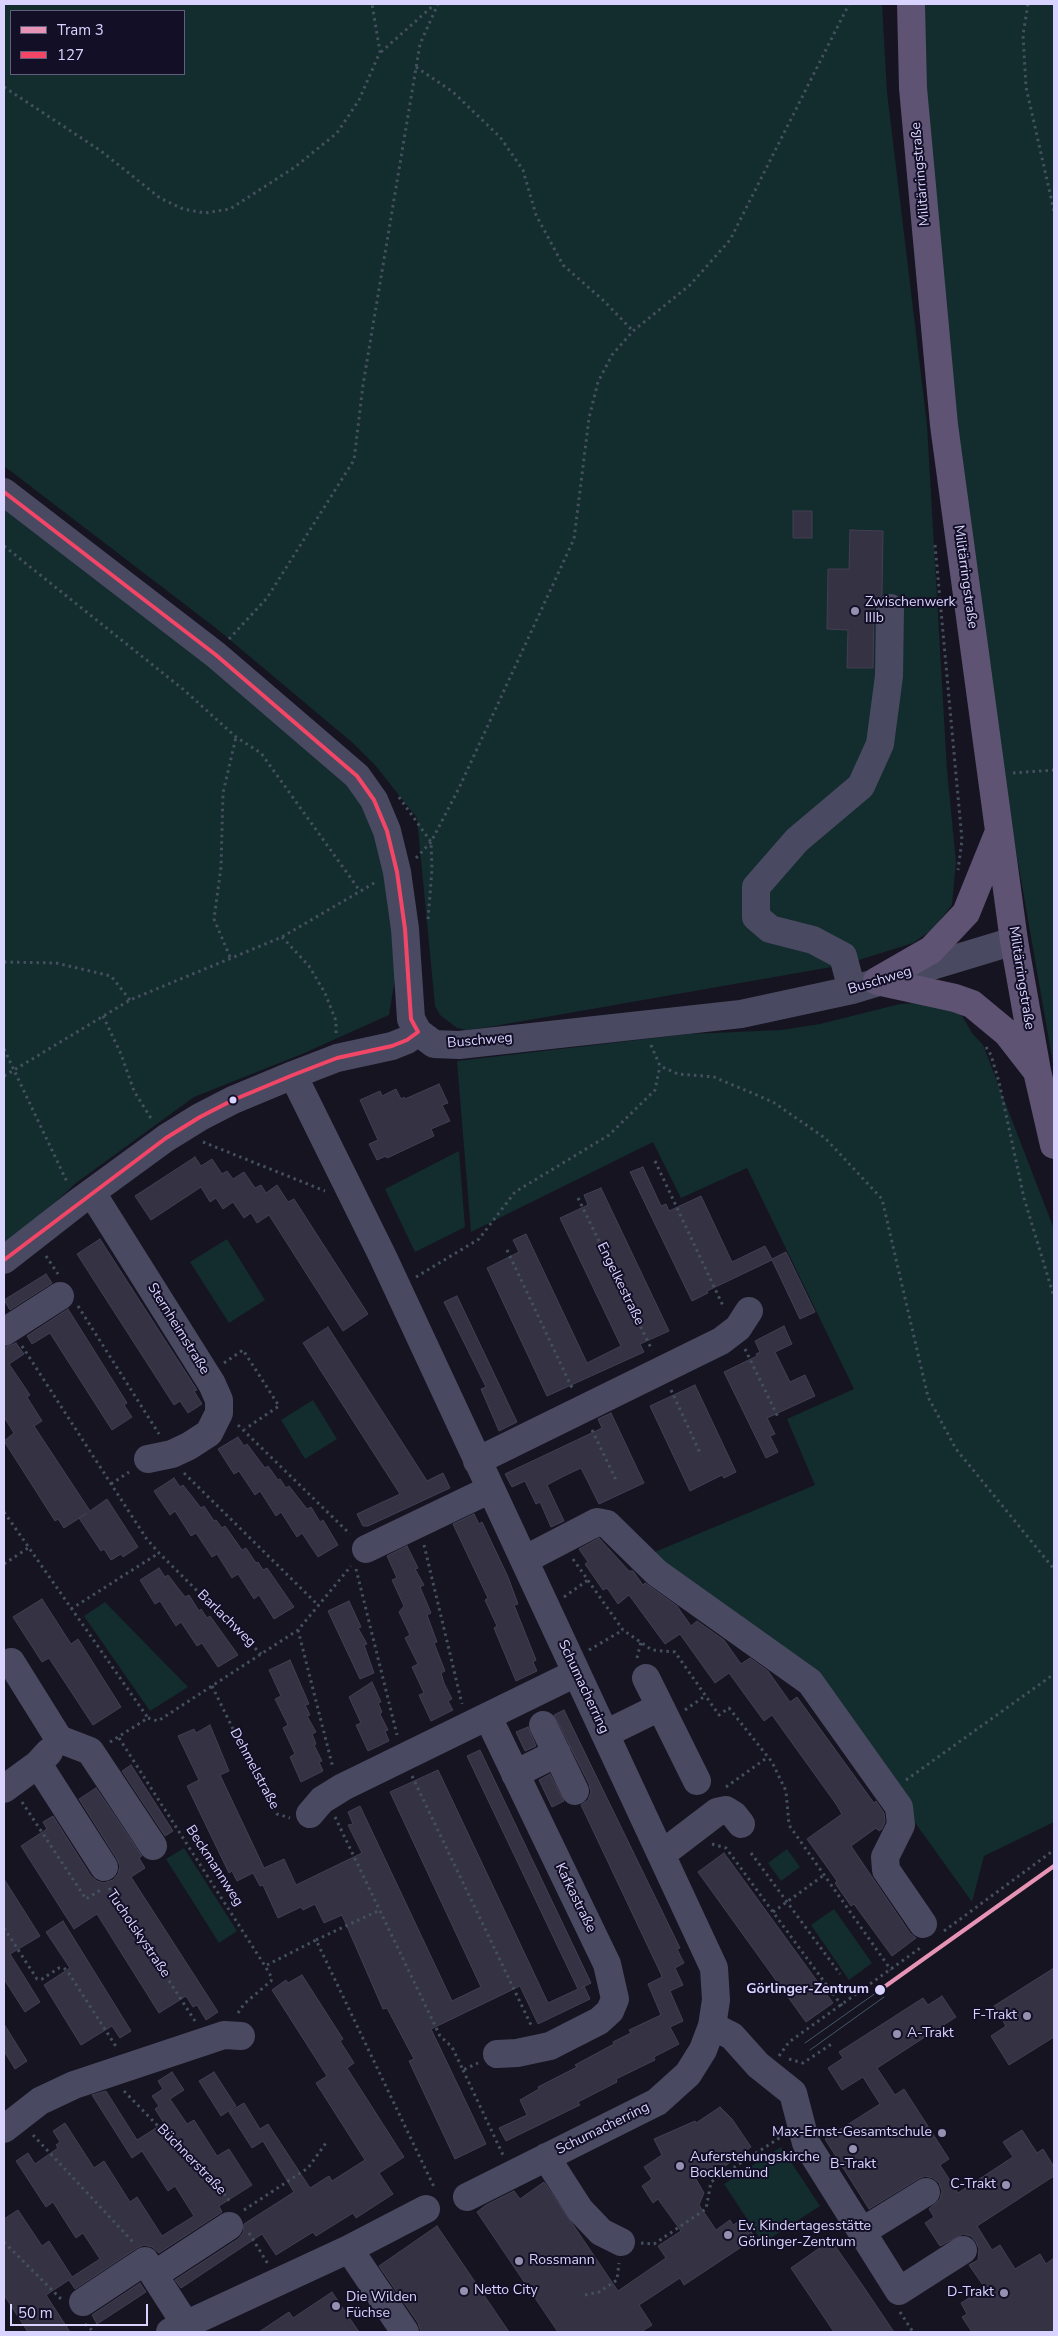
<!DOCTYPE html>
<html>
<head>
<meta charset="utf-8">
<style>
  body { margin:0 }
  #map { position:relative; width:1058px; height:2336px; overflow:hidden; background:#161421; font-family:"Nunito Sans",sans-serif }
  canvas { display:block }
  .frame { position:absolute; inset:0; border:5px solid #d9d4ff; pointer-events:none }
  .legend { position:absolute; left:10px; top:10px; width:175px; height:65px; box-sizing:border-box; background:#130f26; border:1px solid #625e7d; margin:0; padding:6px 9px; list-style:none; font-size:15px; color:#d9d4ff }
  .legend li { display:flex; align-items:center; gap:10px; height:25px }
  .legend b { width:25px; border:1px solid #625e7d }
  .scale { position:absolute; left:10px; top:2304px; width:138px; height:22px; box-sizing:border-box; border:2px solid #d9d4ff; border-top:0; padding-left:6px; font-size:15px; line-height:18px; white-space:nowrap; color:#d9d4ff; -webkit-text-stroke:4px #130f26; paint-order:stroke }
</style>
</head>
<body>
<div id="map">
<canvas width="1058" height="2336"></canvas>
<div class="frame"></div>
<ul class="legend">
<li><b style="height:6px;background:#e693b5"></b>Tram 3</li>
<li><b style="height:6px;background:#f34667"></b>127</li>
</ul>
<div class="scale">50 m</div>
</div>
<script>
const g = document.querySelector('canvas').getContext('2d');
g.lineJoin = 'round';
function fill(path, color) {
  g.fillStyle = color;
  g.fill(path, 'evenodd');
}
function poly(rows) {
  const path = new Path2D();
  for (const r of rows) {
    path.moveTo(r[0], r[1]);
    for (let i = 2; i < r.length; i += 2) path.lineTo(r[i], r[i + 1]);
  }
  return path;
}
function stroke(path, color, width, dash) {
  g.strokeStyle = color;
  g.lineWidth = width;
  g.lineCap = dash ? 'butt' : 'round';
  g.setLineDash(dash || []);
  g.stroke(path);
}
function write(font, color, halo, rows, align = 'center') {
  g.font = font + ' "Nunito Sans",sans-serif';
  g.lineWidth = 4;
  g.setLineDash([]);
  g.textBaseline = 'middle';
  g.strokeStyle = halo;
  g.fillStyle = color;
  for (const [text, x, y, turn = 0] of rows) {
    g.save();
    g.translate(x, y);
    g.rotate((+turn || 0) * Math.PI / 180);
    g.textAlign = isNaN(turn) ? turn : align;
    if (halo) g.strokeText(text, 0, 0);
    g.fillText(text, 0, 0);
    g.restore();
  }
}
const green = poly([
  [4,4,882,4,887,92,927,425,947,770,956,862,952,905,933,929,913,943,843,965,489,1027,466,1030,457,1028,440,1015,435,1006,417,818,375,765,354,744,217,629,4,466],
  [11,11,184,11,184,74,11,74],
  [923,4,1054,4,1054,1069,999,753,936,260,925,92],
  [4,506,277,717,337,770,366,806,388,885,395,979,389,1015,302,1054,194,1097,76,1183,48,1209,4,1243],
  [916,1003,932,1004,961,1014,972,1033,983,1045,1054,1229,1054,1822,984,1856,972,1902,809,1675,650,1554,815,1485,787,1419,854,1389,747,1168,681,1198,653,1142,471,1232,457,1061,689,1034,781,1030,820,1024,900,1004],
  [459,1151,465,1227,415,1252,385,1189],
  [227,1239,265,1300,229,1323,190,1262],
  [313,1400,337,1439,305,1459,281,1420],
  [105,1602,188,1687,150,1711,84,1616],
  [184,1848,237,1931,219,1943,166,1859],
  [787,1849,800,1867,781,1881,768,1863],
  [834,1909,872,1963,849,1980,811,1925],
  [781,2147,820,2206,763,2243,724,2184]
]);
const building = poly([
  [793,511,812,511,812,538,793,538,793,511],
  [850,530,883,531,882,595,876,600,874,608,873,668,847,668,848,630,827,629,828,569,849,569,850,530],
  [439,1084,448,1103,442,1105,450,1121,431,1129,434,1136,387,1158,386,1156,377,1160,369,1144,378,1140,360,1100,380,1091,382,1096,396,1089,401,1099,404,1097,405,1099,439,1084],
  [195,1157,201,1166,212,1159,222,1174,227,1171,233,1179,244,1172,255,1188,261,1185,266,1193,277,1185,288,1202,294,1199,368,1314,343,1331,269,1215,257,1223,251,1213,244,1218,233,1202,223,1209,216,1198,210,1202,201,1187,151,1220,135,1196,195,1157],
  [643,1167,661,1206,666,1204,669,1211,701,1196,732,1262,765,1246,772,1259,786,1252,815,1312,800,1319,772,1260,707,1291,708,1293,692,1301,630,1172,643,1167],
  [601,1188,669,1331,640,1344,644,1352,547,1396,487,1268,519,1252,513,1240,526,1234,587,1363,621,1346,560,1218,588,1205,584,1195,601,1188],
  [100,1239,197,1390,194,1391,202,1404,188,1413,180,1401,174,1405,77,1254,100,1239],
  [46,1274,52,1283,10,1310,4,1300,46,1274],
  [457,1296,517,1422,499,1431,481,1389,486,1387,444,1302,457,1296],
  [68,1309,127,1403,124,1405,132,1417,112,1430,50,1333,32,1344,27,1336,68,1309],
  [784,1326,792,1344,775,1352,790,1382,805,1375,815,1396,767,1418,775,1434,770,1436,778,1452,766,1458,724,1372,757,1356,756,1354,760,1352,755,1341,784,1326],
  [328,1327,427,1481,443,1473,450,1488,368,1526,363,1526,357,1514,400,1494,303,1343,328,1327],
  [16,1343,24,1354,9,1364,30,1395,27,1397,42,1421,34,1426,90,1511,107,1499,138,1547,123,1557,121,1554,111,1560,104,1549,101,1551,79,1518,87,1513,64,1528,58,1519,55,1521,4,1441,14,1433,4,1417,4,1348,16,1343],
  [695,1385,736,1472,724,1478,722,1475,690,1491,650,1406,695,1385],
  [611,1413,644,1483,599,1504,581,1468,564,1476,547,1485,564,1521,551,1527,540,1502,536,1504,525,1481,512,1487,505,1474,598,1430,602,1428,598,1419,611,1413],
  [238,1437,244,1446,247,1444,265,1468,268,1466,278,1480,280,1479,286,1488,289,1486,307,1509,311,1507,320,1522,323,1520,338,1545,318,1557,302,1533,297,1537,281,1512,276,1516,260,1491,255,1495,239,1471,234,1474,218,1449,238,1437],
  [174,1478,180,1487,183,1485,201,1508,204,1506,214,1521,216,1520,222,1528,225,1526,242,1550,246,1548,256,1563,258,1562,263,1570,267,1568,294,1607,274,1619,259,1595,254,1599,238,1574,232,1578,217,1554,212,1557,196,1533,191,1536,175,1511,170,1515,154,1491,174,1478],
  [474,1514,479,1524,482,1522,508,1577,518,1604,514,1605,536,1660,533,1662,537,1671,516,1681,494,1628,497,1626,485,1600,488,1598,453,1524,474,1514],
  [599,1538,629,1571,633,1571,643,1585,645,1583,677,1606,691,1626,697,1621,724,1640,741,1664,750,1658,768,1671,790,1702,797,1697,874,1803,876,1801,884,1813,885,1822,882,1829,879,1831,876,1828,851,1846,910,1933,916,1938,892,1956,854,1904,851,1906,835,1883,837,1881,807,1839,842,1814,836,1804,772,1715,764,1721,729,1673,715,1683,680,1634,665,1644,629,1595,618,1604,607,1588,603,1590,585,1564,588,1562,579,1549,599,1538],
  [407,1546,418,1568,415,1569,424,1585,420,1587,431,1613,427,1615,437,1642,434,1643,445,1671,441,1673,444,1683,452,1699,448,1701,453,1710,431,1721,419,1695,424,1693,412,1667,418,1664,405,1638,410,1635,399,1612,404,1606,392,1580,397,1578,387,1556,407,1546],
  [159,1568,165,1577,168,1575,185,1597,189,1595,199,1611,201,1609,207,1618,210,1616,238,1655,218,1667,202,1643,197,1646,181,1622,176,1626,160,1601,155,1604,140,1580,159,1568],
  [42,1599,71,1644,78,1639,121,1707,93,1725,49,1658,42,1662,13,1617,42,1599],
  [349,1601,361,1627,358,1628,367,1644,364,1645,374,1673,360,1679,328,1611,349,1601],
  [290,1660,309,1704,305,1705,310,1715,307,1716,316,1732,312,1734,316,1744,314,1745,322,1761,319,1762,323,1771,301,1782,290,1757,295,1754,283,1728,288,1725,275,1699,281,1696,269,1670,290,1660],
  [372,1682,381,1702,378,1703,382,1712,380,1714,388,1730,385,1731,389,1741,368,1751,356,1725,361,1723,349,1697,372,1682],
  [564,1710,680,1948,677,1949,684,1963,675,1968,683,1985,670,1991,683,2021,670,2027,679,2044,654,2057,655,2060,616,2079,617,2082,578,2102,580,2105,506,2141,499,2128,527,2115,520,2100,539,2089,538,2087,577,2067,575,2065,614,2044,613,2042,631,2033,629,2030,661,2015,648,1984,662,1977,661,1974,581,1805,588,1800,591,1792,589,1784,554,1715,564,1710],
  [210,1725,229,1771,220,1775,264,1868,284,1859,296,1885,362,1853,348,1825,353,1824,348,1812,360,1806,452,2001,481,1987,390,1792,438,1770,548,2003,578,1989,467,1756,480,1750,591,1983,581,1988,584,1986,590,1999,538,2024,520,1986,431,2029,486,2144,455,2159,409,2061,414,2059,387,2008,383,2009,342,1915,324,1923,315,1904,303,1910,301,1907,278,1918,263,1885,260,1886,253,1873,237,1881,232,1871,229,1873,187,1786,199,1780,178,1736,194,1729,196,1733,210,1725],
  [528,1727,536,1746,525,1751,516,1732,528,1727],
  [131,1765,173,1831,165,1836,122,1771,131,1765],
  [550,1774,564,1801,552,1807,539,1780,550,1774],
  [96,1788,142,1856,139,1858,145,1868,131,1877,218,2012,206,2020,197,2005,193,2007,186,1996,159,2013,97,1914,74,1929,21,1846,47,1829,43,1822,53,1816,91,1876,97,1881,104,1883,113,1880,118,1874,120,1866,117,1859,79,1799,96,1788],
  [724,1853,833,2003,806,2022,698,1872,724,1853],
  [4,1879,40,1936,10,1954,40,2002,25,2012,4,1979,4,1879],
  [63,1921,131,2031,120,2038,112,2026,81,2045,44,1985,70,1968,46,1932,63,1921],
  [1054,1968,1054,2037,1009,2065,991,2036,1006,2026,994,2006,1054,1968],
  [302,1975,343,2039,340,2041,354,2063,347,2068,404,2157,379,2173,393,2194,356,2218,353,2213,316,2236,313,2232,276,2255,262,2234,181,2288,175,2280,238,2239,243,2233,244,2224,294,2192,263,2141,252,2148,229,2112,244,2103,260,2129,268,2124,310,2188,329,2176,332,2181,365,2160,316,2083,327,2076,272,1990,286,1980,288,1983,302,1975],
  [942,1996,956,2017,877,2068,895,2095,904,2089,949,2159,940,2165,958,2193,1013,2157,1003,2142,1022,2130,1037,2153,1043,2149,1054,2167,1054,2176,977,2226,992,2250,1000,2245,1015,2269,1040,2254,1046,2264,1054,2258,1054,2332,972,2332,962,2317,967,2314,961,2303,985,2288,969,2265,978,2260,979,2249,976,2242,971,2236,963,2234,940,2246,925,2223,934,2217,929,2209,940,2199,942,2191,939,2183,933,2178,925,2176,918,2179,869,2209,825,2139,880,2104,863,2077,842,2090,828,2068,843,2058,839,2052,923,1998,928,2005,942,1996],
  [4,2024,27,2061,15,2069,4,2051,4,2024],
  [172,2072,184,2090,170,2099,187,2124,194,2120,217,2156,229,2149,252,2185,219,2206,222,2212,159,2253,152,2247,144,2245,137,2248,75,2289,69,2280,46,2295,70,2332,28,2332,4,2295,4,2219,18,2210,42,2246,49,2241,72,2277,100,2259,83,2233,76,2238,53,2202,46,2207,16,2161,28,2153,35,2164,58,2148,56,2145,60,2142,53,2131,65,2123,94,2168,104,2161,130,2202,137,2197,162,2236,194,2216,175,2186,168,2191,142,2151,132,2158,92,2095,106,2091,137,2140,164,2123,155,2109,159,2106,152,2096,163,2089,158,2081,172,2072],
  [214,2072,236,2106,221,2116,199,2081,214,2072],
  [720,2107,732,2119,751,2147,725,2166,718,2164,696,2179,704,2193,699,2205,716,2230,730,2220,733,2225,743,2219,755,2238,684,2285,680,2278,639,2305,652,2325,641,2332,558,2332,477,2212,486,2205,514,2191,520,2199,544,2182,618,2291,666,2258,658,2246,681,2231,658,2199,653,2203,642,2186,652,2179,644,2167,662,2155,654,2139,695,2121,696,2123,720,2107],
  [437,2226,490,2304,509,2332,421,2332,418,2323,379,2266,437,2226],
  [831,2240,863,2286,894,2332,834,2332,791,2268,831,2240],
  [140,2283,146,2292,97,2324,92,2315,140,2283],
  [332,2292,359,2332,259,2332,289,2312,293,2318,332,2292]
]);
const path = poly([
  [1028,4,1023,35,1026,87,1054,211],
  [381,52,435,4],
  [416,67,453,92,500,137,523,170,536,215,563,265,604,301,633,331],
  [4,87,101,151,160,198,183,209,205,213,230,209,295,167,337,133,359,100,380,52,372,4],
  [935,545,962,840,958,870],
  [4,546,184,690,236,737,261,753,360,891],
  [229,639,267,598,354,460,363,385,420,44,438,4],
  [1013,773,1054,770],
  [399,797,431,842,432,869,428,920],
  [416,858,431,842,459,788,574,539,589,418,598,382,612,355,633,331,690,285,730,240,849,4],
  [282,937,309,966,325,993,336,1021,336,1037],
  [230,957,214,919,221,867,223,793,236,737],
  [4,962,56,963,111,976,130,1000],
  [103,1016,121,1054,134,1091,152,1120],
  [651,1045,660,1066,678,1074,714,1077,773,1102,825,1138,882,1199,928,1397,956,1449,1054,1569],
  [986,1047,991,1055,999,1082,1024,1198,1054,1297],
  [4,1049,68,1184],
  [4,1076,130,1000,282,937,376,882],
  [203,1142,325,1191],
  [655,1161,724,1308],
  [578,1198,652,1350],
  [507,1250,573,1390],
  [46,1256,58,1274],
  [416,1277,479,1239,515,1192,609,1135,655,1090,660,1066],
  [78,1306,159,1434],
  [22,1346,146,1538,159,1553,261,1654],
  [745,1349,778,1417],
  [224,1363,243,1350,279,1406,245,1429],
  [671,1390,701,1455],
  [238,1425,350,1534],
  [592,1430,616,1480],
  [184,1473,319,1606],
  [111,1484,129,1472],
  [4,1512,148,1718],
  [424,1545,462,1704],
  [573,1559,623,1630,652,1650,675,1652,719,1715,729,1708,772,1762,786,1791,789,1825,891,1970],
  [4,1564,28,1548],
  [356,1569,397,1735],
  [564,1597,588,1580],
  [71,1609,159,1553],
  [298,1630,333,1768],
  [589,1650,623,1630],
  [637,1658,641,1642],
  [212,1686,270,1805,277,1814,290,1818],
  [685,1710,705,1696],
  [148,1718,158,1721,298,1630,351,1566],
  [119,1738,265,1966,316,1940,435,2189],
  [110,1742,148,1718],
  [412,1776,532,2027],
  [906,1780,1054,1674],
  [726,1787,768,1757],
  [22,1802,86,1899,102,1889],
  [335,1817,440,2036,452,2047,463,2070,478,2063],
  [712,1844,726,1848,842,2006],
  [751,1853,840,1974],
  [109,1888,195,2021],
  [773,1912,824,1875],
  [4,1928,37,1979,42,1979,59,1968,64,1968,68,1972,117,2048],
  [944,1931,1054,1850],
  [316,1940,380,1910],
  [238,2013,244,2004,271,1981,272,1978,265,1966],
  [779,2056,789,2042,923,1946],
  [789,2059,803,2063,833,2043],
  [463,2070,503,2155],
  [124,2091,226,2196,231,2204],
  [33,2135,134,2243],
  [244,2210,308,2168,326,2143],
  [249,2233,268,2264],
  [4,2242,62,2300],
  [641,2243,654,2244,706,2209,711,2182,781,2137],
  [585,2295,599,2292,617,2280,619,2263],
  [900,2312,913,2332],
  [85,2324,94,2332]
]);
const minor = poly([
  [4,492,216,655,357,776,374,800,387,831,397,872,405,929,411,1019,418,1032,434,1044,459,1045,741,1014,852,990,1014,941],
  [852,990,843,956,813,940,770,929,756,917,756,887,797,840,861,786,880,744,889,676,890,608],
  [293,1075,382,1255,714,1968,716,2000,712,2026,703,2050,688,2074,657,2102,467,2197],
  [92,1193,212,1384,219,1400,219,1413,209,1433,189,1446,172,1454,148,1459],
  [4,1260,77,1203,166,1138,200,1117,233,1100,293,1075,337,1058,392,1046,407,1040,418,1032],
  [4,1332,60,1296],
  [477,1461,721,1341,738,1328,749,1311],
  [366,1549,491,1489],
  [524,1560,597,1522,607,1524,657,1573,810,1682,899,1807,901,1825,885,1857,886,1870,923,1924],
  [11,1662,59,1739,90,1751,153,1846],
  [646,1678,697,1781],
  [488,1717,607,1964,615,1999,610,2011,599,2021,550,2046,517,2053,497,2054],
  [543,1725,575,1791],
  [605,1734,660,1707],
  [38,1764,104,1867],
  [515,1774,557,1753],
  [4,1789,38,1764,49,1752],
  [310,1814,322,1800,343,1787,576,1673],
  [662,1854,717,1812,726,1810,734,1815,741,1824],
  [712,2026,732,2036,758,2065,793,2093,806,2143,899,2291,963,2250],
  [4,2129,40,2101,74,2085,224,2035,241,2036],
  [546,2157,580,2210,601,2232,621,2242],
  [863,2231,926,2192],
  [349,2249,405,2332],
  [154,2275,229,2226],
  [83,2302,145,2261,186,2325],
  [170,2332,349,2249,426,2209]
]);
const major = poly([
  [911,4,913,88,944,425,1014,941,1037,1071,1054,1145],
  [877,981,931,950,966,913,998,834],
  [877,981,955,998,972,1004,1007,1033,1035,1069]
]);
const tram = poly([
  [805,2043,880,1990],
  [810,2050,884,1997]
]);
const bus1 = poly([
  [4,492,216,655,357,776,374,800,387,831,397,872,405,929,411,1019,418,1032],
  [4,1260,166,1138,200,1117,233,1100,293,1075,337,1058,392,1046,407,1040,418,1032]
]);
const tram1 = poly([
  [880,1990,1054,1866]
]);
const markers = [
  [855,611,5,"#9591b1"],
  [233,1100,4.5,"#d9d4ff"],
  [880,1990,6,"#d9d4ff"],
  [1027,2016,5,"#9591b1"],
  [897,2034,5,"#9591b1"],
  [942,2133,5,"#9591b1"],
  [853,2149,5,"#9591b1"],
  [680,2166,5,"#9591b1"],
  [1006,2185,5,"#9591b1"],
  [728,2235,5,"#9591b1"],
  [519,2261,5,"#9591b1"],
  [464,2291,5,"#9591b1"],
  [1004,2293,5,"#9591b1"],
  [336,2306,5,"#9591b1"]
];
const streetNames = [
  ["Militärringstraße",921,174,-95],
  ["Militärringstraße",965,577,82],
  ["Militärringstraße",1021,978,81],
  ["Buschweg",880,981,-17],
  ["Buschweg",480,1041,-5],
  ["Engelkestraße",620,1284,64],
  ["Sternheimstraße",178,1329,58],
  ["Barlachweg",226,1619,44],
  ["Schumacherring",583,1687,65],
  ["Dehmelstraße",254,1769,62],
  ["Beckmannweg",214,1866,57],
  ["Kafkastraße",575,1898,64],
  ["Tucholskystraße",138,1934,56],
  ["Schumacherring",603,2129,-26],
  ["Büchnerstraße",191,2160,46]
];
const poiNames = [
  ["Zwischenwerk",865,603],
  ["IIIb",865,619],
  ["F-Trakt",1017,2016,"right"],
  ["A-Trakt",907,2034],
  ["Max-Ernst-Gesamtschule",932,2133,"right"],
  ["Auferstehungskirche",690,2158],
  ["Bocklemünd",690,2174],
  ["B-Trakt",853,2165,"center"],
  ["C-Trakt",996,2185,"right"],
  ["Ev. Kindertagesstätte",738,2227],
  ["Görlinger-Zentrum",738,2243],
  ["Rossmann",529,2261],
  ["Netto City",474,2291],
  ["D-Trakt",994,2293,"right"],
  ["Die Wilden",346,2298],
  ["Füchse",346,2314]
];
const stopNames = [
  ["Görlinger-Zentrum",869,1990]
];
fill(green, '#132c2d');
fill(building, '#343243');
stroke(building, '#433f54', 1);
stroke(path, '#44505f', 3, [2.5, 4]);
stroke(minor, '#4a4962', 28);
stroke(major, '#5e5373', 28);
stroke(tram, '#43596b', 1);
stroke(bus1, '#f34667', 4);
stroke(tram1, '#e693b5', 4);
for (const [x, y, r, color] of markers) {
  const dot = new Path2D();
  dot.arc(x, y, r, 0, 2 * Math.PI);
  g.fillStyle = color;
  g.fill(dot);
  stroke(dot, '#130f26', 2);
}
write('14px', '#d9d4ff', '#130f26', streetNames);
write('14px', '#d9d4ff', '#130f26', poiNames, 'left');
write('bold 14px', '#d9d4ff', '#130f26', stopNames, 'right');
</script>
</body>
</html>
